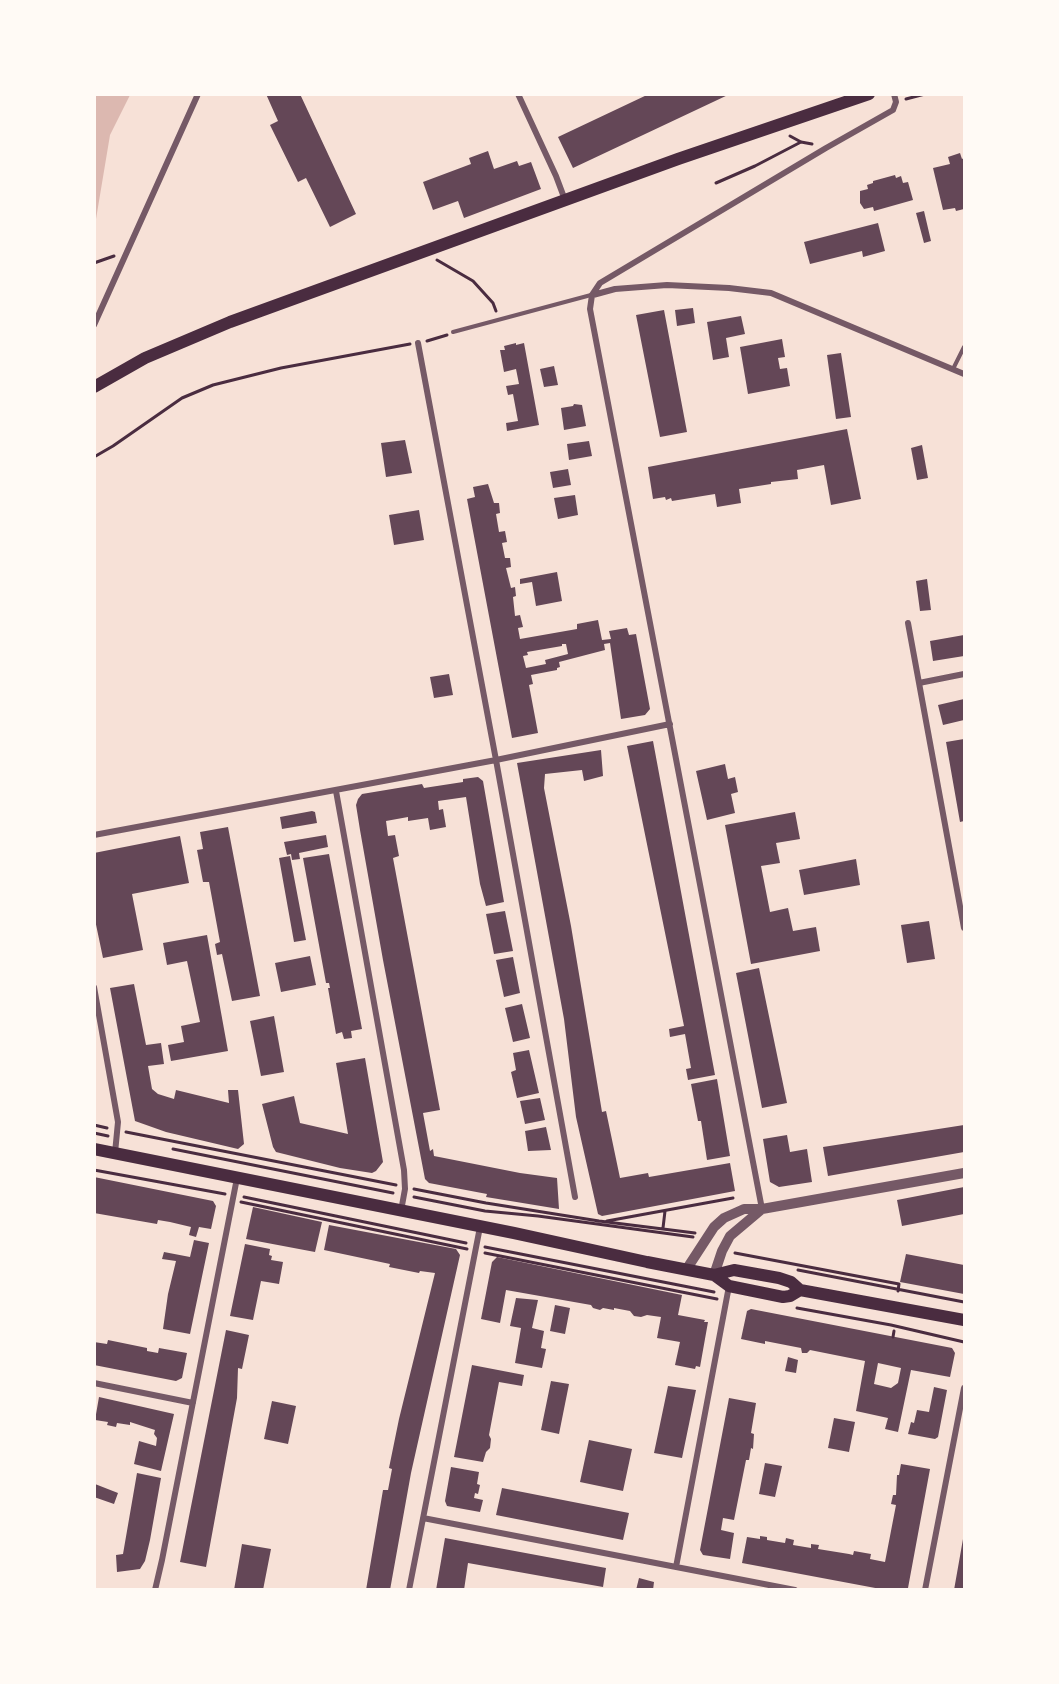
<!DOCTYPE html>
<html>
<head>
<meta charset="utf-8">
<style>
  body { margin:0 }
  #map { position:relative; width:1059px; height:1684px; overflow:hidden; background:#f7e1d7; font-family:Poppins,sans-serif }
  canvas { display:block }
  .frame { position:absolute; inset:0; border:96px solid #fffaf5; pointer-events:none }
</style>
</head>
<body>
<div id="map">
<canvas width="1059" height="1684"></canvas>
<div class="frame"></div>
</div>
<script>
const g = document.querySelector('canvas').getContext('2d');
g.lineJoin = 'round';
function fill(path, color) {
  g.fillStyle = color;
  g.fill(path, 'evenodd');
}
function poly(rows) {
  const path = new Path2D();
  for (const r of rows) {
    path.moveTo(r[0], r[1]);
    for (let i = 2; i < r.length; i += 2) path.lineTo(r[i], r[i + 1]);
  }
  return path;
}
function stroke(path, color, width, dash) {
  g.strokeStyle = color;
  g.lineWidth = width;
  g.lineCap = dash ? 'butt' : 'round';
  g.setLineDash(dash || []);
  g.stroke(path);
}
const water = poly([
  [95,94,130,95,110,135,95,225]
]);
const building = poly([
  [266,94,300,94,356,214,330,227,306,178,298,182,270,125,278,121],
  [649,94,730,94,573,168,558,137],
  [488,151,494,169,517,161,519,166,531,162,541,189,464,218,458,201,433,210,423,182,471,164,469,158],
  [960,153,962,159,964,158,964,209,956,211,955,208,943,210,933,168,950,164,948,157],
  [895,175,896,178,901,176,903,183,908,182,913,200,874,211,873,207,864,209,860,203,860,191,868,189,867,185,873,183,873,181],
  [924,211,931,241,924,243,916,213],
  [878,223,885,251,863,257,862,251,810,264,804,242],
  [693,308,695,323,677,326,675,310],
  [664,310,687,432,660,437,636,315],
  [741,316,745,334,726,338,729,357,713,360,707,322],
  [782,339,785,357,778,358,780,369,787,368,790,386,748,394,740,347],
  [516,343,516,345,524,343,539,425,507,431,506,423,518,421,513,394,508,395,506,386,519,384,516,369,504,372,500,350,505,350,504,346],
  [841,353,851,417,836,419,827,355],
  [554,366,558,385,544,387,540,369],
  [574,404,582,405,586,426,564,430,561,408,573,406],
  [847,429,861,499,831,505,824,465,797,470,798,479,771,482,771,484,739,489,741,503,717,507,715,494,672,501,671,498,666,500,665,497,653,499,648,467],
  [405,440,412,473,386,477,381,443],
  [589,441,592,456,569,460,567,444],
  [922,445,928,478,917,480,911,448],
  [568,469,571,485,553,488,550,472],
  [488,484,494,503,499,503,500,513,496,514,499,532,505,531,507,542,502,543,505,558,510,558,511,567,506,568,511,588,515,587,516,596,513,597,515,616,520,615,523,627,518,628,520,639,577,629,577,624,598,620,602,640,611,639,609,631,627,628,629,635,636,634,650,709,645,715,621,719,610,643,604,644,605,650,559,662,560,667,557,668,557,670,531,675,533,684,529,685,538,733,512,738,467,499,475,497,473,487],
  [562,644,566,644,568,654,545,660,546,664,526,668,523,656,528,655,527,652,562,646],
  [575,495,578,515,558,519,554,498],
  [419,510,424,540,394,545,389,515],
  [557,572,562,601,536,606,532,582,520,584,520,579],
  [927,579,931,610,920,611,916,581],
  [964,635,964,656,933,661,930,641],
  [449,674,453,695,434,698,430,677],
  [964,699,964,720,943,725,938,705],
  [964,739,964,821,960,822,946,742],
  [653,741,715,1075,688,1080,686,1069,691,1068,685,1034,670,1037,669,1029,684,1026,627,746],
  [601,750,603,776,584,781,582,770,545,774,544,788,571,926,602,1112,606,1111,620,1178,648,1173,649,1177,730,1163,735,1191,602,1216,598,1214,576,1117,564,1019,517,763],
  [725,764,728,779,735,777,738,792,731,794,735,813,707,820,696,771],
  [478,777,483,781,504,902,486,906,480,884,466,797,438,801,439,810,443,809,446,827,430,830,428,818,408,821,408,817,386,821,388,836,395,835,399,856,393,858,440,1110,423,1113,430,1151,433,1149,434,1156,520,1173,557,1178,559,1209,486,1197,487,1194,429,1183,425,1179,383,960,360,830,356,805,358,799,362,794,422,784,424,788,463,782,463,779],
  [312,811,315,812,317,823,282,829,280,817],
  [795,812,800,839,776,843,780,863,761,866,770,912,788,908,793,931,816,927,820,951,751,964,725,825],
  [228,827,260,996,232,1001,222,954,217,955,215,944,220,942,209,882,203,882,197,850,203,849,200,832],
  [326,835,328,847,299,853,300,859,292,860,291,854,287,855,284,842],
  [180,836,189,883,132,894,143,950,103,958,94,915,94,853],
  [329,854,362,1029,351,1031,352,1038,344,1039,342,1032,336,1034,328,988,330,988,329,983,326,983,303,858],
  [290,856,306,940,294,942,279,858],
  [856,859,860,885,804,895,799,870],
  [505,911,513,951,494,954,486,914],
  [929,921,935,959,907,963,901,925],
  [207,935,228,1051,171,1061,168,1045,184,1042,181,1026,200,1022,187,961,167,965,163,943],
  [310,956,316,985,281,992,275,963],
  [513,957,520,993,504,997,496,960],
  [759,968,787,1103,762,1108,736,973],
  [134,984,146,1045,161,1043,164,1064,148,1066,152,1089,158,1094,174,1099,176,1090,229,1103,228,1090,238,1090,244,1144,238,1149,166,1132,135,1121,110,988],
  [522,1004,530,1038,513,1042,505,1008],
  [274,1016,284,1072,261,1076,250,1021],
  [529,1050,539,1093,517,1098,511,1072,516,1070,513,1053],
  [365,1058,383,1162,376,1171,372,1173,340,1168,276,1152,273,1147,262,1104,294,1096,300,1123,348,1134,336,1063],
  [717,1079,730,1156,707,1160,701,1121,698,1121,691,1084],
  [540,1098,545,1120,525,1124,520,1101],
  [964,1125,964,1152,828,1176,823,1147],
  [546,1127,551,1150,528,1151,525,1131],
  [787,1135,790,1152,807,1149,812,1182,779,1187,770,1182,763,1139],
  [94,1177,213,1201,216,1206,211,1229,199,1227,196,1237,189,1235,191,1227,170,1222,158,1220,157,1224,94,1213],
  [964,1187,964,1214,902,1226,897,1200],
  [253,1207,322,1222,315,1252,246,1239],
  [329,1225,456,1249,460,1255,411,1473,390,1590,366,1590,383,1490,388,1490,392,1469,389,1468,399,1419,435,1273,420,1271,419,1273,389,1267,390,1264,324,1250],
  [194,1240,209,1243,190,1334,163,1329,168,1294,176,1261,162,1259,164,1252,190,1257],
  [245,1244,270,1249,269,1255,272,1256,271,1260,283,1262,279,1284,261,1281,253,1320,230,1316],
  [906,1254,964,1265,964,1294,900,1282],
  [497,1257,682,1295,678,1315,705,1320,704,1322,708,1322,700,1367,696,1366,695,1369,675,1365,680,1342,657,1338,661,1317,647,1315,641,1317,634,1316,630,1311,614,1308,614,1310,603,1308,600,1310,593,1308,591,1305,506,1290,500,1323,481,1319,492,1262],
  [516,1298,538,1300,532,1328,544,1331,541,1348,546,1349,542,1368,515,1363,521,1328,510,1326],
  [555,1305,570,1308,565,1334,550,1331],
  [751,1309,952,1348,955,1353,950,1377,911,1370,898,1432,885,1429,888,1418,856,1411,865,1361,810,1350,807,1353,802,1353,801,1348,765,1341,765,1344,741,1339,747,1311],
  [878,1363,901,1368,898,1383,891,1388,874,1384],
  [226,1330,249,1335,242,1369,238,1368,237,1398,206,1567,180,1562],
  [108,1340,147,1348,147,1351,158,1353,159,1348,187,1353,182,1378,176,1381,94,1365,94,1342,107,1344],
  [788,1357,798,1360,796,1373,785,1371],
  [472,1365,524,1375,522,1386,499,1382,489,1435,491,1439,490,1448,486,1452,483,1462,454,1457],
  [551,1381,569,1384,559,1434,541,1430],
  [668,1386,696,1390,682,1458,654,1453],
  [934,1387,947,1390,938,1437,935,1439,908,1434,911,1422,914,1423,917,1410,929,1412],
  [99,1397,174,1414,161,1471,134,1464,139,1441,156,1446,157,1438,154,1434,155,1430,130,1422,130,1425,117,1423,116,1427,107,1425,108,1422,95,1420],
  [729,1398,756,1403,751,1433,754,1434,753,1449,751,1448,749,1460,746,1460,734,1520,723,1518,721,1530,734,1533,730,1559,703,1555,700,1550],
  [272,1401,296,1406,288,1444,264,1439],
  [834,1418,855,1422,849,1452,828,1448],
  [589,1440,632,1449,623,1491,580,1482],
  [765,1463,782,1466,775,1497,759,1494],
  [901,1464,930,1469,908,1588,906,1590,886,1590,742,1563,747,1537,760,1539,760,1536,767,1537,767,1540,785,1543,786,1538,794,1540,793,1545,811,1548,811,1544,819,1545,818,1549,849,1554,853,1555,854,1551,871,1554,870,1559,885,1562,896,1505,891,1504,893,1495,896,1495,897,1475,899,1475],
  [451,1467,479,1472,477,1484,480,1485,478,1494,475,1493,474,1498,483,1500,480,1512,447,1506,445,1501],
  [137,1473,161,1478,150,1540,145,1561,140,1569,117,1572,116,1555,123,1554],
  [95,1484,118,1493,114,1504,94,1497],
  [502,1488,629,1513,623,1540,496,1515],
  [445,1538,606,1568,603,1587,468,1563,464,1590,436,1590],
  [963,1539,964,1590,954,1590],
  [242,1544,271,1549,263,1590,234,1590],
  [639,1578,654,1582,653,1590,636,1590]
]);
const path = poly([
  [906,99,925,94],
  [790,136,801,142,812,144],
  [716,183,755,166,801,142],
  [437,260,473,281,493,303,496,311],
  [94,263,114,256],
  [427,341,447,335],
  [94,457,113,446,182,398,213,385,281,368,410,344],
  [94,1125,107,1128],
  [126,1132,396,1185],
  [94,1133,108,1136],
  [173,1149,393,1193],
  [94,1170,225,1194],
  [414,1189,486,1203,599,1221,695,1233],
  [244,1197,466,1243],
  [414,1197,485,1211,538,1216,693,1237],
  [241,1202,467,1249],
  [607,1221,733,1198],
  [663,1228,665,1211],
  [485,1247,714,1292],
  [485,1253,717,1299],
  [735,1253,899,1284,898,1291],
  [798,1270,964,1302],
  [797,1308,891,1325,964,1342],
  [893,1337,894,1331]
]);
const service = poly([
  [453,332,591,295],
  [953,369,964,347]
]);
const minor = poly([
  [518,94,556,176,565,200],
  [593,295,615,289,667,285,729,288,771,293,964,374],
  [94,325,198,94],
  [418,343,496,760,575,1197],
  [908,623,964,928],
  [919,683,964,674],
  [336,791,404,1170,405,1189,401,1211],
  [94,835,496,760,670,724],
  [94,987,118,1122,115,1153],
  [762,1209,590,309,592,295,600,283,826,148,893,110,896,102,894,94],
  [94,1383,193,1403],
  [423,1518,795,1590],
  [676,1567,729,1286],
  [155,1590,162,1560,237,1178],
  [409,1590,480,1227],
  [925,1590,964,1388]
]);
const tertiary = poly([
  [686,1270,714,1227,724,1218,744,1209,762,1209,964,1173],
  [714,1275,722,1251,730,1236,762,1209]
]);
const secondary = poly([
  [94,387,145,358,230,322,678,159,869,94],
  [94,1149,514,1233,647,1262,714,1275,734,1270,779,1278,791,1282,800,1290,964,1320],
  [714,1275,729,1286,783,1297,790,1296,800,1290]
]);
fill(water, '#dcb8b0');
fill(building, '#644757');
stroke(path, '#4a2c40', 3);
stroke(service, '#755966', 4);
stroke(minor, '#755966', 6);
stroke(tertiary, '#755966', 10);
stroke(secondary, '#4a2c40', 12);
</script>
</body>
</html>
